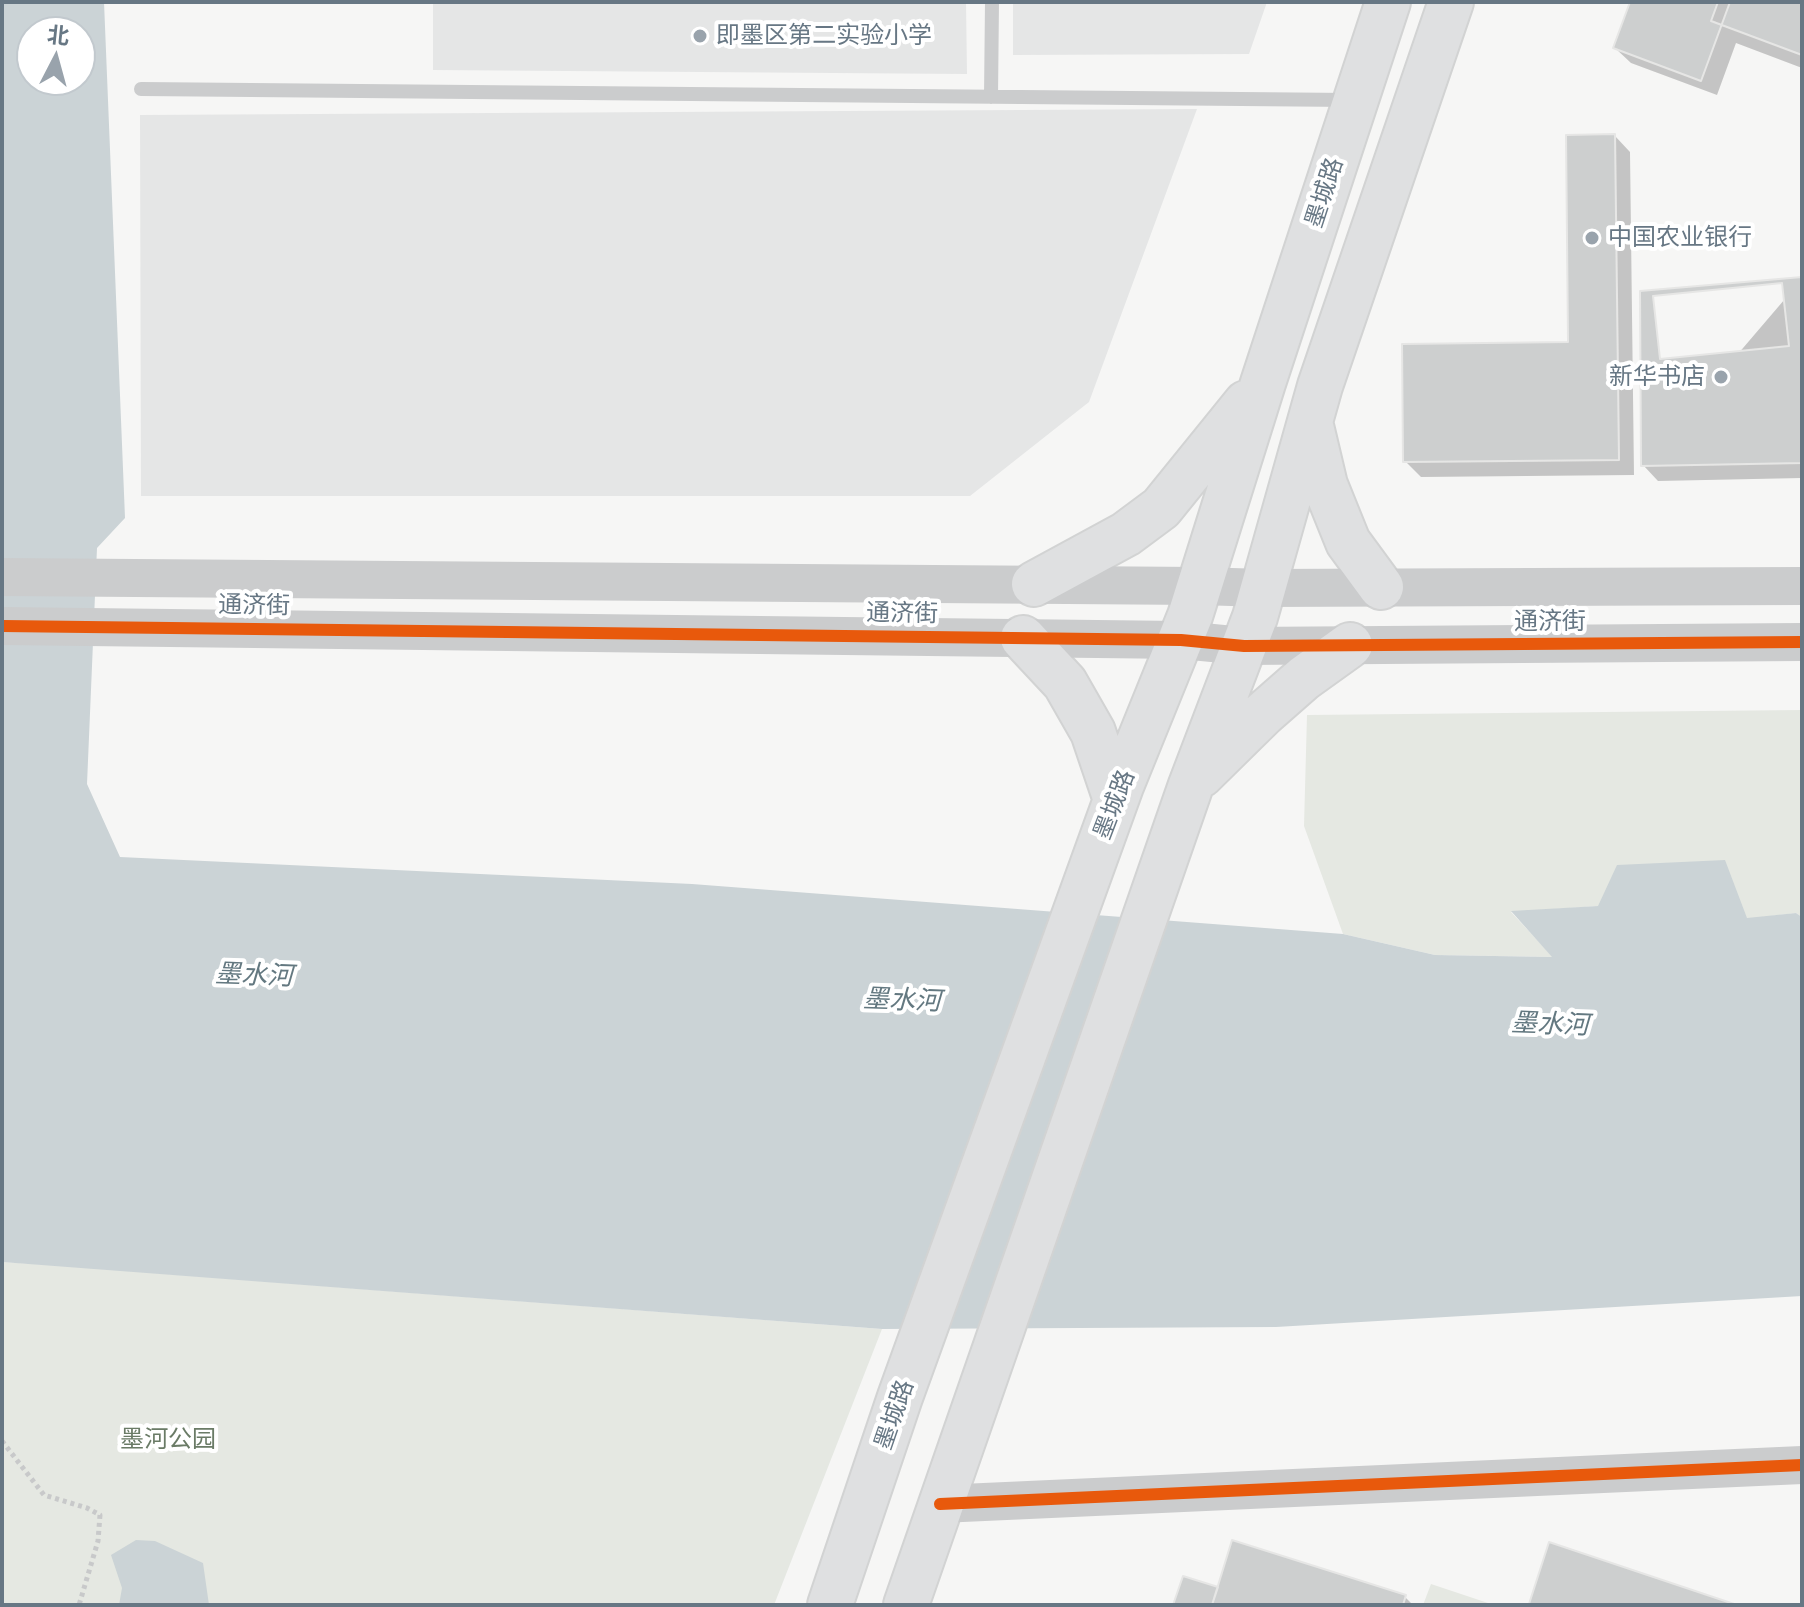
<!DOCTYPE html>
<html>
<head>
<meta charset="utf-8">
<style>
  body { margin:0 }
  #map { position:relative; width:1804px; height:1607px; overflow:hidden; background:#f6f6f5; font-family:"Noto Sans","Noto Sans SC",sans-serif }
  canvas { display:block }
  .frame { position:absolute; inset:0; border:4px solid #677784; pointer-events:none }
  .north { position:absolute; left:16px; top:16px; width:80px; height:80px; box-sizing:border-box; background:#fff; border:2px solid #c2c9ce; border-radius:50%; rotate:6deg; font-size:22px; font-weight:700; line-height:32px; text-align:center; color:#677784 }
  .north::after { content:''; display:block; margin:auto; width:28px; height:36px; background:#99a3ac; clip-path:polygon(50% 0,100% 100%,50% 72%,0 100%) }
</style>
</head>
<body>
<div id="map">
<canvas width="1804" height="1607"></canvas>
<div class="frame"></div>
<div class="north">北</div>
</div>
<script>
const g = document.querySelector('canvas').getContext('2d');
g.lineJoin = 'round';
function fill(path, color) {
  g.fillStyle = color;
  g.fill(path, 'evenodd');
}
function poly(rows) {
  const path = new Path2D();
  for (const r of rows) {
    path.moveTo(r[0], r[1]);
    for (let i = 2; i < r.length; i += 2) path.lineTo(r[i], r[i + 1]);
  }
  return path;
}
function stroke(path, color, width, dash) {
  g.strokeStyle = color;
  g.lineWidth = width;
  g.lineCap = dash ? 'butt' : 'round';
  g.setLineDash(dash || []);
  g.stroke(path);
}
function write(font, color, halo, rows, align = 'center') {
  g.font = font + ' "Noto Sans","Noto Sans SC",sans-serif';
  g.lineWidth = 8;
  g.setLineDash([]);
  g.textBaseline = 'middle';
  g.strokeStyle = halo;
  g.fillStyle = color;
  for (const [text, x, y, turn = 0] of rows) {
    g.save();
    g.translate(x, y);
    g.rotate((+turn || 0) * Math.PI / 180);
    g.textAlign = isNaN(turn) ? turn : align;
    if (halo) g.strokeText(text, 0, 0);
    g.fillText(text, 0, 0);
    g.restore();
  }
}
const built = poly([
  [433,2,966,2,967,74,433,70],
  [1013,2,1267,2,1249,54,1013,55],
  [1197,109,1089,402,970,496,141,496,140,115]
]);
const green = poly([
  [1802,710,1802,917,1796,913,1746,919,1598,906,1511,912,1553,957,1435,955,1343,934,1304,826,1307,715],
  [2,1262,51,1265,882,1329,774,1605,2,1605],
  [1431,1584,1494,1605,1423,1605]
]);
const water = poly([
  [2,2,104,2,125,518,97,548,87,784,120,857,692,884,1343,934,1435,955,1552,957,1511,911,1598,906,1617,865,1725,860,1747,918,1796,913,1802,917,1802,1296,1276,1327,882,1329,2,1262],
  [32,32,80,32,80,80,32,80],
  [136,1540,155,1541,203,1563,209,1605,119,1605,122,1588,111,1555]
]);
const shadow = poly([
  [1632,2,1802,2,1802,68,1736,43,1717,95,1631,63,1615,48],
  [1615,136,1630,152,1634,475,1421,477,1405,461,1570,344],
  [1802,279,1802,478,1658,481,1643,465],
  [1551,1545,1731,1605,1533,1605,1531,1603],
  [1219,1590,1405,1597,1413,1605,1175,1605]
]);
const building = poly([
  [1630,2,1730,2,1701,81,1613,48,1630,2],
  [1718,2,1802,2,1802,55,1711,21,1718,2],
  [1615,134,1619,460,1403,462,1402,344,1568,342,1566,135,1615,134],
  [1802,277,1802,463,1641,466,1640,291,1802,277],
  [1782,283,1789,346,1660,359,1653,296,1782,283],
  [1232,1540,1406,1595,1403,1605,1212,1605,1232,1540],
  [1549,1542,1734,1604,1734,1605,1529,1604,1549,1542],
  [1183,1576,1218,1587,1212,1605,1173,1605,1183,1576]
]);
const path = poly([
  [2,1441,44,1495,87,1508,100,1515,98,1541,79,1605]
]);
const service = poly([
  [141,89,1351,100],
  [991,97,992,2]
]);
const tertiary = poly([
  [2,577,1200,586,1263,588,1802,586],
  [2,626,1181,640,1244,646,1802,642],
  [940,1504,1802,1465]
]);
const primary = poly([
  [1311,426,1325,485,1348,542,1381,587],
  [1034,584,1126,534,1161,508,1246,403],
  [1023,638,1065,683,1093,732,1116,800],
  [1201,775,1263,714,1304,678,1350,645],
  [830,1605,900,1397,1121,786,1190,616,1263,383,1388,2],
  [906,1605,1191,785,1255,617,1320,386,1451,2]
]);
const cycleway = poly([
  [2,626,1181,640,1244,646,1802,642],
  [940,1504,1802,1465]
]);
const markers = [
  [700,36,8,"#99a3ac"],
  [1592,238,8,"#99a3ac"],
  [1721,377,8,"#99a3ac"]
];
const poiNames = [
  ["即墨区第二实验小学",716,36],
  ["中国农业银行",1608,238],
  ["新华书店",1705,377,"right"]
];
const streetNames = [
  ["墨城路",1325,193,-72],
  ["通济街",254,606,1],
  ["通济街",902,614,1],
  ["通济街",1550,622],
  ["墨城路",1115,805,-69],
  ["墨城路",895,1415,-71]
];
const parkNames = [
  ["墨河公园",168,1440]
];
const waterNames = [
  ["墨水河",254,976,2],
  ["墨水河",902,1001,2],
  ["墨水河",1550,1025,2]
];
fill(built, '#e5e6e6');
fill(green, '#e5e8e2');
fill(water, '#cbd3d6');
fill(shadow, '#0003');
fill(building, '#cdcfcf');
stroke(building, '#e6e6e5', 2);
stroke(primary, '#d2d3d3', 48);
stroke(path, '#c8c9ca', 5, [4, 4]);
stroke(service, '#cbcccd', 14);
stroke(tertiary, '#cbcccd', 38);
stroke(primary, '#dfe0e1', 44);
stroke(cycleway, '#e8590c', 12);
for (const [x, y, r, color] of markers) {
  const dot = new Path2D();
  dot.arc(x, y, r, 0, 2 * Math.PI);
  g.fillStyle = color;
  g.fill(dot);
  stroke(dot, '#fff', 3);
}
write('24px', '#677784', '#fff', poiNames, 'left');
write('24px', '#677784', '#fff', streetNames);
write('24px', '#6a7b66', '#fff', parkNames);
write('italic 26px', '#637880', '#fff', waterNames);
</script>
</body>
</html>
